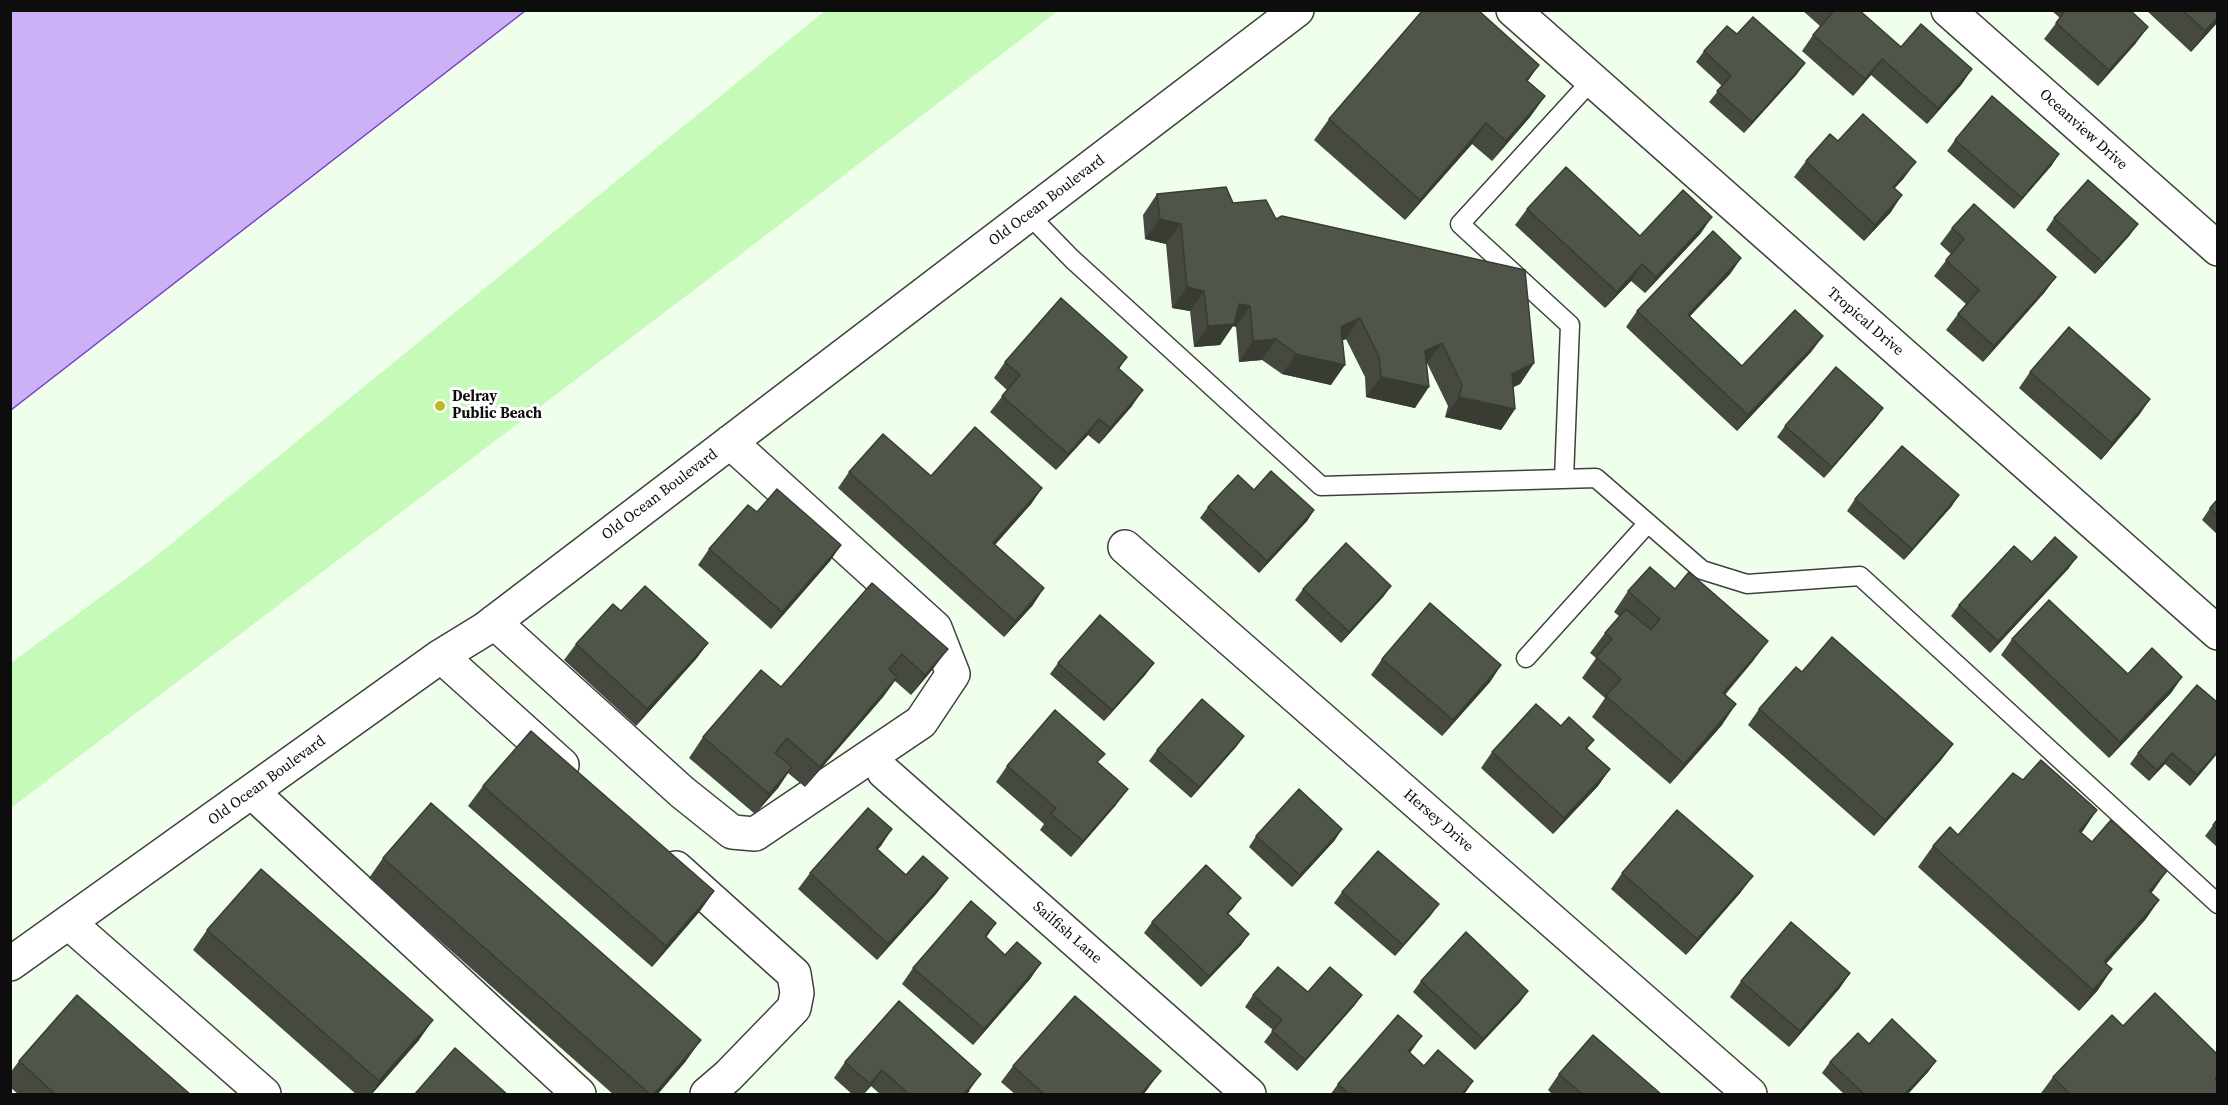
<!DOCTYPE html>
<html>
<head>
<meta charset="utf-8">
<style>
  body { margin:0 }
  #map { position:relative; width:2228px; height:1105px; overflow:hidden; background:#efffec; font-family:"Source Serif 4",serif }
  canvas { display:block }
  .frame { position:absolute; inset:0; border:12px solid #0d0d0d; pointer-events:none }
</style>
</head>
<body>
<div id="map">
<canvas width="2228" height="1105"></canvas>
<div class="frame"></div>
</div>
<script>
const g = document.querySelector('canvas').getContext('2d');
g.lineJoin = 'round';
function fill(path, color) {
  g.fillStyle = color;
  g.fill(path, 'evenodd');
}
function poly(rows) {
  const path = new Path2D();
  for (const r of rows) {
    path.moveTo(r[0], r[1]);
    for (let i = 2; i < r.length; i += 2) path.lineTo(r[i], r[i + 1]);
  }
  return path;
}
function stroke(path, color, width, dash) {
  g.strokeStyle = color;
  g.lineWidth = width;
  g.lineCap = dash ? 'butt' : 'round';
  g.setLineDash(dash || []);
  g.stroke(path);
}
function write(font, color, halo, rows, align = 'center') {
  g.font = font + ' "Source Serif 4",serif';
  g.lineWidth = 6;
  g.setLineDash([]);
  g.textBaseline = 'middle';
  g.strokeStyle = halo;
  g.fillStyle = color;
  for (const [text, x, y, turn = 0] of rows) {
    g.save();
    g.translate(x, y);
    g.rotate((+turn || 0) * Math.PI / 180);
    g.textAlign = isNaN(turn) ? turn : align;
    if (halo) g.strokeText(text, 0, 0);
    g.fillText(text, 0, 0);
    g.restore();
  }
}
const sand = poly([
  [826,10,1058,11,740,255,11,808,11,663,155,557]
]);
const water = poly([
  [11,10,525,10,525,11,11,410,11,10]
]);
const lane = poly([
  [1029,215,1072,259,1321,486,1596,478,1702,570,1747,584,1860,576,2218,904],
  [1564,479,1570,325,1460,224,1592,80],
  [1526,658,1648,523]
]);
const street = poly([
  [1513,10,2218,633],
  [1948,10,2218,249],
  [1125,547,1750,1094],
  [494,622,682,792,732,832,755,834,921,722,953,674,935,628,730,442],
  [441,656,562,765],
  [884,772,1249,1094],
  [252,792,579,1094],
  [676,868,794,974,797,993,794,1008,728,1076,707,1094],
  [69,923,264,1094],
  [10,964,441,656,485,629,1297,10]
]);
const wall = poly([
  [1802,10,1859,10,1901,47,1972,69,1961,85,1927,124,1871,75,1853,96,1802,51,1813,35,1820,26],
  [2051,10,2130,10,2136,43,2098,86,2044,39,2060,18],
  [2146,10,2217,10,2217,23,2191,52],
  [1737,34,1797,74,1744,133,1709,102,1722,86,1696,62,1704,51],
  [1528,81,1545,96,1530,117,1492,161,1472,144,1405,220,1314,140,1329,119],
  [1955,140,2052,165,2014,209,1947,151],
  [1838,141,1904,178,1894,189,1891,212,1864,241,1794,177,1806,161],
  [1157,194,1233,203,1276,219,1534,363,1520,384,1513,387,1515,409,1501,430,1445,417,1448,406,1427,363,1415,408,1366,397,1365,377,1346,339,1343,340,1331,385,1282,374,1262,360,1239,362,1236,327,1233,326,1220,345,1194,347,1190,311,1172,308,1166,244,1145,239,1143,215],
  [1527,209,1640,236,1701,233,1645,293,1631,281,1605,308,1515,225],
  [2054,218,2130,235,2095,274,2046,230],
  [1952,228,2056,277,2044,293,1983,362,1946,330,1958,314,1966,304,1934,276,1951,254,1940,244],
  [1741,258,1730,274,1690,316,1742,366,1823,336,1811,352,1737,431,1626,327,1637,311],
  [1127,357,1119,369,1132,406,1099,444,1088,435,1056,470,990,412,1007,390,994,378,1005,362],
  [2030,372,2150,399,2139,415,2101,460,2019,388],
  [1883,408,1875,419,1824,478,1777,437,1785,426],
  [849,472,931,476,1042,488,1031,504,995,545,1033,605,1004,637,838,488],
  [1254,490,1314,510,1307,521,1259,573,1200,518,1208,507],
  [1959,495,1951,507,1904,560,1847,511,1855,499],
  [2217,500,2217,534,2202,520,2210,508],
  [757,512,841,545,830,561,771,629,698,565,709,549],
  [2032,562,2069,568,1990,653,1951,616,1959,605],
  [872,583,933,669,911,695,895,681,883,697,805,787,788,773,778,788,755,814,689,758,703,737,781,687],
  [1391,586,1383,597,1341,643,1295,600,1303,589],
  [1628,591,1753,661,1725,695,1722,725,1670,784,1592,717,1605,698,1582,678,1596,658,1590,653,1605,633,1619,616,1614,612],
  [621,611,708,643,696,659,636,726,564,660,576,644],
  [2012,639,2128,674,2182,677,2171,693,2109,758,2001,655],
  [1382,659,1501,665,1490,682,1442,736,1371,675],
  [1058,663,1146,674,1104,721,1050,674],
  [1802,672,1953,744,1941,760,1874,836,1748,725,1759,709],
  [2197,685,2217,754,2190,786,2165,764,2149,781,2130,764,2138,753],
  [1561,726,1594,740,1587,749,1610,769,1598,786,1553,834,1481,768,1492,752],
  [1244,736,1236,747,1191,798,1149,761,1157,750],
  [1098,763,1116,805,1071,857,1040,830,1044,824,996,782,1007,766],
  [483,786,714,891,700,911,652,967,468,806],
  [2217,820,2217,847,2205,836],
  [892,829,877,849,906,875,948,878,936,894,877,960,798,889,810,873],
  [2081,832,2159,900,2145,920,2106,964,2098,990,2079,1011,1918,867,1933,846,1958,835],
  [1256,836,1335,840,1292,887,1249,847],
  [383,858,686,1061,657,1095,614,1095,369,878],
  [1622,873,1741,892,1686,955,1611,889],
  [1342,892,1431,915,1395,956,1334,903],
  [1241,898,1228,914,1249,934,1241,945,1201,987,1144,933,1152,922],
  [996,923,986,938,1005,955,1041,963,1030,979,973,1045,902,984,913,968],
  [207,930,419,1040,371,1095,357,1095,193,950],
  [1850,973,1839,989,1789,1047,1730,997,1741,981],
  [1421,981,1528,991,1520,1002,1475,1050,1413,992],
  [1308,992,1362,995,1354,1006,1297,1071,1264,1042,1273,1030,1245,1007,1253,995],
  [899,1001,970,1091,966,1095,881,1095,871,1086,863,1095,853,1095,834,1078,845,1062],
  [2123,1026,2217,1095,2043,1095,2041,1093,2053,1077],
  [1869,1044,1936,1061,1928,1072,1907,1095,1845,1095,1822,1073,1830,1062],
  [19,1061,191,1095,19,1095,10,1087,10,1073],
  [1013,1066,1149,1087,1143,1095,1016,1095,1001,1082],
  [1424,1066,1473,1081,1464,1095,1330,1095,1338,1084],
  [1559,1074,1662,1095,1553,1095,1548,1090]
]);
const shadedWall = poly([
  [2217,18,2217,23,2191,52,2205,31],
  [2148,27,2136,43,2098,86,2109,70],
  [1882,59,1871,75,1853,96,1865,79],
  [1805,63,1797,74,1744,133,1752,122],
  [1539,65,1525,85,1526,80],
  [1972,69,1961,85,1927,124,1938,108],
  [1545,96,1530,117,1492,161,1506,141],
  [1486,123,1472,144,1405,220,1420,200],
  [2059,154,2052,165,2014,209,2022,198],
  [1916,162,1904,178,1881,203,1893,187],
  [1902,195,1891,212,1864,241,1875,225],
  [1712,217,1701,233,1645,293,1656,277],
  [1160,219,1181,224,1166,244,1145,239],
  [2138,224,2130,235,2095,274,2103,263],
  [1741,258,1730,274,1676,331,1688,315],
  [1642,264,1631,281,1605,308,1617,292],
  [2056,277,2044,293,1983,362,1994,346],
  [1187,287,1204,291,1190,311,1172,308],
  [1239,304,1250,306,1236,327,1233,326,1220,345,1194,347,1208,326],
  [1360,318,1346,339,1327,347,1341,327],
  [1823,336,1811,352,1737,431,1748,415],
  [1276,339,1262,360,1239,362,1253,341],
  [1442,343,1427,363,1411,371,1425,351],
  [1296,354,1345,365,1331,385,1282,374],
  [1534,363,1520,384,1497,395,1512,374],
  [1381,377,1429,387,1415,408,1366,397],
  [1143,390,1132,406,1099,444,1110,428],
  [1459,397,1515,409,1501,430,1445,417],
  [2150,399,2139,415,2101,460,2112,443],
  [1883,408,1875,419,1824,478,1832,467],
  [1099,419,1088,435,1056,470,1068,454],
  [1042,488,1031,504,982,559,993,543],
  [1959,495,1951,507,1904,560,1912,549],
  [1314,510,1307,521,1259,573,1267,561],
  [841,545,830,561,771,629,782,612],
  [2077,557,2069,568,1990,653,1998,641],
  [1391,586,1383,597,1341,643,1349,632],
  [1044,588,1033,605,1004,637,1015,621],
  [1768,641,1753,661,1708,713,1723,693],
  [708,643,696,659,636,726,647,709],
  [948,649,933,669,911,695,925,675],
  [1154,663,1146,674,1104,721,1112,710],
  [1501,665,1490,682,1442,736,1453,720],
  [897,677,883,697,805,787,820,767],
  [2182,677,2171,693,2109,758,2120,742],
  [1736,704,1722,725,1670,784,1684,764],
  [1244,736,1236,747,1191,798,1199,787],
  [1953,744,1941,760,1874,836,1885,820],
  [2217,752,2217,754,2190,786,2197,775],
  [2172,753,2165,764,2149,781,2157,770],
  [792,767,778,788,755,814,769,794],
  [1610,769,1598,786,1553,834,1564,818],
  [1128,789,1116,805,1071,857,1083,841],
  [2097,810,2083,831,2065,851,2079,831],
  [892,829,881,846,864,864,876,848],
  [1342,829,1335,840,1292,887,1300,875],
  [2167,871,2153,891,2135,912,2149,891],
  [1753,876,1741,892,1686,955,1697,939],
  [948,878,936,894,877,960,888,944],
  [714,891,700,911,652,967,666,946],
  [1241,898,1233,909,1219,924,1227,913],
  [2159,900,2145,920,2089,982,2104,962],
  [1439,904,1431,915,1395,956,1403,945],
  [1249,934,1241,945,1201,987,1209,976],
  [1041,963,1030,979,973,1045,984,1029],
  [2112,969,2098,990,2079,1011,2093,990],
  [1850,973,1839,989,1789,1047,1800,1031],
  [1528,991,1520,1002,1475,1050,1483,1039],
  [1362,995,1354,1006,1297,1071,1305,1060],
  [433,1020,419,1040,371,1095,370,1095,379,1081],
  [1422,1036,1410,1053,1408,1051],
  [701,1040,686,1061,657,1095,653,1095],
  [1936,1061,1928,1072,1907,1095,1904,1095],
  [882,1070,871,1086,863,1095,870,1084],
  [1161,1071,1143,1095,1140,1095],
  [981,1074,966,1095,963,1095]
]);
const building = poly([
  [1423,10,1478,10,1539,65,1526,80,1545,96,1506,141,1486,123,1420,200,1329,119,1423,10],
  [1832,10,1859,10,1901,47,1921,24,1972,69,1938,108,1882,59,1865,79,1813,35,1833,12,1832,10],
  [2066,10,2130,10,2148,27,2109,70,2056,23,2066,10],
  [2182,10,2217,10,2217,18,2205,31,2182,10],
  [1753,17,1805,63,1752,122,1717,91,1731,76,1704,51,1727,26,1737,34,1753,17],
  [1992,96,2059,154,2022,198,1955,140,1992,96],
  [1863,114,1916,162,1893,187,1902,195,1875,225,1806,161,1830,134,1838,141,1863,114],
  [1566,167,1640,236,1683,190,1712,217,1656,277,1642,264,1617,292,1527,209,1566,167],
  [2088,180,2138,224,2103,263,2054,218,2088,180],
  [1226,187,1233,203,1266,200,1276,219,1282,216,1525,270,1534,363,1512,374,1515,409,1459,397,1462,385,1442,343,1425,351,1429,387,1381,377,1379,357,1360,318,1341,327,1345,365,1296,354,1276,339,1253,341,1250,306,1239,304,1234,324,1208,326,1204,291,1187,287,1181,224,1160,219,1157,194,1226,187],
  [1974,204,2056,277,1994,346,1958,314,1979,290,1946,260,1964,239,1952,228,1974,204],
  [1713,231,1741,258,1688,315,1742,366,1795,310,1823,336,1748,415,1637,311,1713,231],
  [1061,298,1127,357,1118,368,1143,390,1110,428,1099,419,1068,454,1002,396,1020,375,1005,362,1061,298],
  [2069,327,2150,399,2112,443,2030,372,2069,327],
  [1836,367,1883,408,1832,467,1785,426,1836,367],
  [975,427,1042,488,993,543,1044,588,1015,621,849,472,883,434,931,476,975,427],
  [1902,446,1959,495,1912,549,1855,499,1902,446],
  [1271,471,1314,510,1267,561,1208,507,1238,475,1254,490,1271,471],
  [777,489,841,545,782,612,709,549,748,505,757,512,777,489],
  [2217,500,2217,515,2210,508,2217,500],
  [2055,537,2077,557,1998,641,1959,605,2014,546,2032,562,2055,537],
  [1346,543,1391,586,1349,632,1303,589,1346,543],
  [1650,567,1675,589,1689,572,1768,641,1723,693,1736,704,1684,764,1606,696,1621,679,1596,657,1612,639,1605,633,1626,609,1651,630,1660,619,1628,591,1650,567],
  [872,583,948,649,925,675,902,654,889,669,897,677,820,767,787,738,775,753,792,767,769,794,703,737,761,670,781,687,872,583],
  [645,586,708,643,647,709,576,644,613,604,621,611,645,586],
  [2049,600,2128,674,2152,648,2182,677,2120,742,2012,639,2049,600],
  [1430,603,1501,665,1453,720,1382,659,1430,603],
  [1100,615,1154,663,1112,710,1058,663,1100,615],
  [1832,637,1953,744,1885,820,1759,709,1796,667,1802,672,1832,637],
  [2197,685,2217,702,2217,752,2197,775,2172,753,2157,770,2138,753,2197,685],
  [1202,699,1244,736,1199,787,1157,750,1202,699],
  [1536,704,1561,726,1569,717,1594,740,1586,748,1610,769,1564,818,1492,752,1536,704],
  [1055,710,1105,754,1097,762,1128,789,1083,841,1051,814,1056,808,1007,766,1055,710],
  [531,731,714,891,666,946,483,786,531,731],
  [2041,760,2097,810,2079,831,2092,842,2111,820,2167,871,2149,891,2159,900,2104,962,2112,969,2093,990,1933,846,1950,827,1958,835,2013,773,2023,780,2041,760],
  [1299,789,1342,829,1300,875,1256,836,1299,789],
  [431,803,701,1040,653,1095,651,1095,383,858,431,803],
  [868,808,892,829,876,848,906,875,923,856,948,878,888,944,810,873,868,808],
  [1677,810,1753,876,1697,939,1622,873,1677,810],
  [2217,820,2217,829,2213,825,2217,820],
  [1378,851,1439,904,1403,945,1342,892,1378,851],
  [1206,865,1241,898,1227,913,1249,934,1209,976,1152,922,1206,865],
  [261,869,433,1020,379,1081,207,930,261,869],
  [971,901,996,923,985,936,1005,955,1017,942,1041,963,984,1029,913,968,971,901],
  [1791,922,1850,973,1800,1031,1741,981,1791,922],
  [1466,932,1528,991,1483,1039,1421,981,1466,932],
  [1278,967,1308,992,1330,967,1362,995,1305,1060,1272,1031,1282,1020,1253,995,1278,967],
  [2155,993,2217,1054,2217,1076,2215,1079,2217,1081,2217,1095,2071,1095,2053,1077,2112,1015,2123,1026,2155,993],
  [77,995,191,1095,56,1095,19,1061,77,995],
  [1075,996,1161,1071,1140,1095,1045,1095,1013,1066,1075,996],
  [899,1001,981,1074,963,1095,910,1095,882,1070,870,1084,845,1062,899,1001],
  [1398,1015,1422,1036,1408,1051,1424,1066,1438,1050,1473,1081,1461,1095,1350,1095,1338,1084,1398,1015],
  [1892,1019,1936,1061,1904,1095,1865,1095,1830,1062,1858,1033,1869,1044,1892,1019],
  [1593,1035,1662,1095,1583,1095,1559,1074,1593,1035],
  [455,1048,508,1095,414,1095,455,1048]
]);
const markers = [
  [440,406,6,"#bcba25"]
];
const streetNames = [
  ["Oceanview Drive",2083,130,42],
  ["Old Ocean Boulevard",1047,201,-37],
  ["Tropical Drive",1865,322,41],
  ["Old Ocean Boulevard",660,495,-37],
  ["Old Ocean Boulevard",267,781,-36],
  ["Hersey Drive",1438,821,41],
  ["Sailfish Lane",1067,933,41]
];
const poiNames = [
  ["Delray",452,397],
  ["Public Beach",452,414]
];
fill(sand, '#c5fab9');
fill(water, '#cdb1f6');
stroke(water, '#7838cd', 1.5);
stroke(lane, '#404040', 21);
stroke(street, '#404040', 36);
stroke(lane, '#fff', 18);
stroke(street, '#fff', 33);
fill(wall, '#45493f');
fill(shadedWall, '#383c33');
fill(building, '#505549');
stroke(building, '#383c33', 1.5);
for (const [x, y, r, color] of markers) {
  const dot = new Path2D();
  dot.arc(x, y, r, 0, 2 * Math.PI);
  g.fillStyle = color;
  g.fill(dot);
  stroke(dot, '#fff', 2);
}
write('15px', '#0d0d0d', '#fff', streetNames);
write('bold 15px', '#0d0d0d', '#fff', poiNames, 'left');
</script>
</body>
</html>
